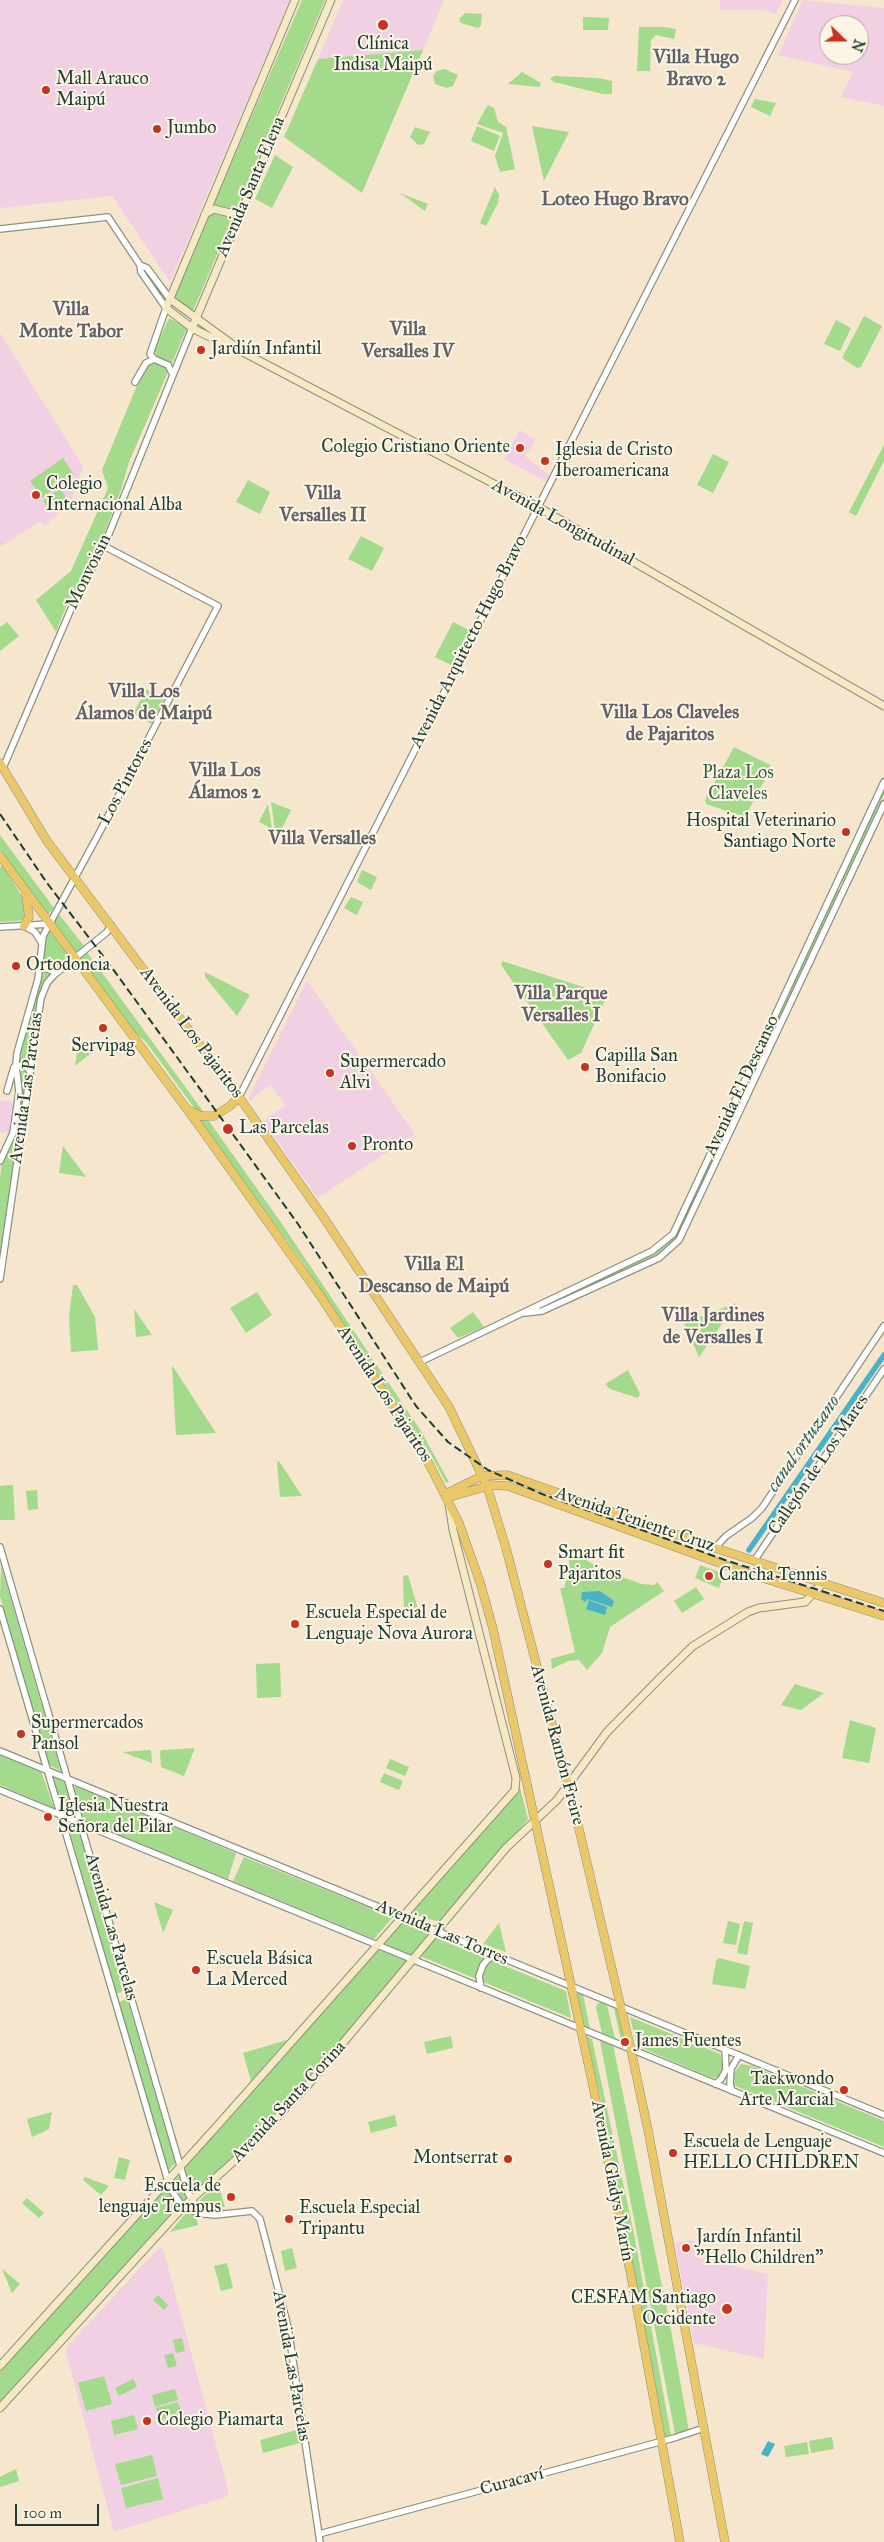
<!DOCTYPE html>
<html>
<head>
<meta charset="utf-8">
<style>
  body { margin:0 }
  #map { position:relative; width:884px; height:2542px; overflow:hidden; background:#f6e6cd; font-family:"IM FELL Great Primer",serif }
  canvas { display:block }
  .north { position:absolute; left:819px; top:15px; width:50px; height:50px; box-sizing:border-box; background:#fcf5e5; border:1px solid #a4ab9e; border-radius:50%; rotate:112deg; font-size:14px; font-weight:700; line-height:20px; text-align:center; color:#1f3d34 }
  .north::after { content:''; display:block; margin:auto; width:18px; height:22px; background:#c8321e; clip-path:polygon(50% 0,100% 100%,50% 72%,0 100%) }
  .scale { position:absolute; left:15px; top:2504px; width:84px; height:22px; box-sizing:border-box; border:2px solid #1f3d34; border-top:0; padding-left:6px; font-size:15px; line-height:18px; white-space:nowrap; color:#1f3d34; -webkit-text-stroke:4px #fcf5e5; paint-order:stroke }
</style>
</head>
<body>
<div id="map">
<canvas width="884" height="2542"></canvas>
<div class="north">N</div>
<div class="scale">100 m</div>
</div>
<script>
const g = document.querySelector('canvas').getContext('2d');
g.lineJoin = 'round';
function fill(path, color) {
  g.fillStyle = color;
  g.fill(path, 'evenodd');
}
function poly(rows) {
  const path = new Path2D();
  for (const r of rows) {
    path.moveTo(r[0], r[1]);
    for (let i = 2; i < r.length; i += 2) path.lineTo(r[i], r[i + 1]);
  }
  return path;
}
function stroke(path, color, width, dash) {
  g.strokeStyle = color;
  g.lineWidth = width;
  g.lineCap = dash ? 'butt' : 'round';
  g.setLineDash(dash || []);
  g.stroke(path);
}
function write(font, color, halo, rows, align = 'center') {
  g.font = font + ' "IM FELL Great Primer",serif';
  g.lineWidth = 4;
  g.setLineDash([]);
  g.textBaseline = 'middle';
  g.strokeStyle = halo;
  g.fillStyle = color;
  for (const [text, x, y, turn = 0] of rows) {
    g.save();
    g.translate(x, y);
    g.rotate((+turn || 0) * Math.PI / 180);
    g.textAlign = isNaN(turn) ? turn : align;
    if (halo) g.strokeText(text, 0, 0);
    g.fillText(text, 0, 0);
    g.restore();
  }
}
const built = poly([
  [0,0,290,0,170,282,112,196,0,208],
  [343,0,444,0,423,50,318,59],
  [720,0,783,0,776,14,764,10,720,10],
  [803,0,884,8,884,106,841,97,853,72,778,55],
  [829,25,859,25,859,55,829,55],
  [0,333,83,466,71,501,45,526,41,521,0,547],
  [520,430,536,440,525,456,549,475,546,481,504,459],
  [307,981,415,1134,318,1198,263,1121,285,1105,270,1085,249,1101,249,1097],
  [0,1100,15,1102,11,1133,0,1132],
  [694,2239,698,2258,768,2274,764,2359,694,2343,675,2243],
  [160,2247,163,2249,229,2493,226,2497,114,2532,65,2349]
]);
const green = poly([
  [302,0,325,0,193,311,176,301,175,293],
  [465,13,482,14,481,26,478,28,461,23,459,19],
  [583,17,609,18,608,30,583,30],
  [639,27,665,27,676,29,674,39,656,35,651,40,650,71,637,71],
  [423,50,362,193,284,137,318,59],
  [445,69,458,75,453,86,447,88,435,84,433,76,437,71],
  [522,72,541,83,540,87,508,84],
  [554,76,598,78,612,81,612,94,603,94,554,82,550,79],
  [755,99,776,103,770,116,751,107],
  [488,105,494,108,498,122,506,127,515,169,500,172,495,156,503,133,477,124],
  [477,126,500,136,494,151,471,141],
  [532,126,569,132,544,181],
  [415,127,430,132,424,144,418,145,410,137],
  [275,155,293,167,272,208,255,199],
  [495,187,499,195,498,203,486,226,480,223],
  [400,193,428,204,425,211],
  [864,316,882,326,861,367,857,368,842,358],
  [169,318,187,328,129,462,121,490,99,547,65,609,56,632,36,600,71,571,108,488,102,470,145,366,157,356,154,350],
  [836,320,851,328,840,351,824,344],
  [884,445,884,461,856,516,849,512],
  [713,454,729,462,713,493,697,485],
  [63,458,74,475,42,498,30,481],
  [248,480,270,492,260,514,236,502],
  [60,488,66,497,49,509,43,501],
  [361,536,384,548,372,571,348,559],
  [7,622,19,636,0,651,0,627],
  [453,622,469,630,451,665,435,657],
  [146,689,164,699,152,724,133,714],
  [734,747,770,765,771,768,745,817,706,804,705,800],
  [884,785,884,795,844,882,840,880],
  [271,802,291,810,280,832,275,830],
  [268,804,272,829,259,822],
  [0,835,54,908,47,916,0,850],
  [3,866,23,898,26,920,0,922,0,867],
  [362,870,377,877,371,890,357,882],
  [836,889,840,890,683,1227,680,1224],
  [351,897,363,902,357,915,344,908],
  [58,913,84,946,76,953,52,923],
  [48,929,70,956,57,967,49,966,44,959,44,941],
  [87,952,205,1114,195,1109,146,1042,131,1029,80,958],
  [502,961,605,994,606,998,581,1053,568,1060,501,965],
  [43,968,52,973,42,989,38,1000,0,1254,0,1176,3,1158,14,1136,18,1056],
  [205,972,250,995,237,1016,205,977],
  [78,1045,84,1046,90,1054,75,1066],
  [197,1117,209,1121,282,1224,421,1431,449,1482,446,1483,430,1453,301,1260],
  [63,1146,86,1177,59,1173],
  [678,1231,680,1235,664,1251,600,1282,599,1279,663,1247],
  [73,1285,77,1285,95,1317,98,1350,71,1352,69,1317],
  [257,1292,272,1315,246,1333,230,1308],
  [736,1303,699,1357,684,1323],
  [134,1309,152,1335,136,1337],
  [473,1312,484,1327,458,1338,450,1328],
  [172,1365,216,1433,176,1435],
  [628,1370,640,1394,638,1398,610,1389,605,1384],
  [279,1461,302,1496,280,1497,277,1462],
  [13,1485,15,1520,0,1520,0,1486],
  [37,1490,38,1509,28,1510,26,1491],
  [569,1549,602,1570,642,1584,654,1585,657,1582,664,1591,610,1627,602,1653,587,1670,579,1660,568,1661,552,1669,551,1659,575,1652,560,1588,564,1588,569,1567],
  [1,1565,61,1771,49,1765,0,1596],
  [700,1565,724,1574,719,1588,695,1578],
  [408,1575,418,1609,404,1610,403,1576],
  [696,1587,704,1599,682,1613,674,1601],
  [280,1663,281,1697,257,1698,256,1664],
  [795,1684,824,1693,801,1710,781,1705],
  [850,1720,876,1728,869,1763,842,1758],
  [195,1748,184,1776,161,1767,160,1752,162,1750],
  [151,1750,152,1763,122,1752],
  [0,1754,41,1771,54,1808,0,1785],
  [390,1759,409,1767,405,1776,386,1768],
  [384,1773,403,1781,399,1790,380,1782],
  [52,1775,67,1781,76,1817,62,1811],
  [76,1786,236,1853,228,1879,83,1820,73,1788],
  [520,1788,528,1819,439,1922,410,1913],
  [67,1822,77,1824,125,1990,116,1994],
  [244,1857,393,1917,374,1939,233,1881],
  [154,1902,173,1910,163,1933],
  [402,1920,430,1932,412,1955,383,1943],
  [728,1921,740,1924,736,1945,723,1943],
  [744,1921,753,1923,747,1955,737,1953],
  [499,1923,506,1952,483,1944],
  [436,1938,566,1991,571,2018,420,1956],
  [376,1949,407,1961,317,2069,245,2146,193,2193,184,2168],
  [719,1958,750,1966,745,1989,712,1984,716,1961],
  [580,1993,583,1994,590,2029,583,2026,576,1995],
  [127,1998,176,2162,168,2171,118,2003],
  [603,2001,606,2002,615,2038,602,2033,596,2008,597,2004],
  [614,2008,617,2009,626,2045,622,2045],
  [630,2017,720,2054,725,2065,718,2077,712,2078,637,2046],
  [451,2036,453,2048,427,2054,424,2042],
  [586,2036,592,2039,633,2229,671,2435,665,2437,603,2108],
  [287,2040,251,2081,243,2053],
  [600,2041,613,2045,671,2330,689,2431,675,2434],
  [741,2064,752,2066,884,2121,884,2147,733,2085,733,2074],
  [52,2112,49,2129,32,2137,27,2119],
  [395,2115,397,2126,371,2133,368,2122],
  [119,2157,130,2160,125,2180,114,2178],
  [180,2175,189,2198,183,2202,170,2184],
  [85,2177,109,2186,101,2195,83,2180],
  [218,2183,225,2207,207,2207,199,2201],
  [166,2187,179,2207,0,2403,0,2371],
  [27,2198,44,2213,39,2218,22,2203],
  [186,2213,196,2217,198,2225,170,2232],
  [292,2248,297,2268,285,2271,281,2251],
  [227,2263,233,2288,221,2291,214,2266],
  [2,2269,20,2284,12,2293],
  [158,2295,168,2305,164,2310,153,2300],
  [182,2338,185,2351,176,2353,173,2340],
  [173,2353,177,2366,168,2368,164,2355],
  [104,2376,112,2404,86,2411,78,2383],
  [133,2379,137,2387,119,2396,115,2388],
  [175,2389,178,2400,155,2407,152,2395],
  [178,2402,182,2414,159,2421,156,2408],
  [134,2415,138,2429,114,2435,111,2421],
  [300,2429,304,2442,263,2453,260,2440],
  [832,2437,834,2449,811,2453,809,2441],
  [807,2442,809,2454,786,2457,784,2446],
  [152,2455,157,2476,121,2485,115,2464],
  [16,2469,19,2481,0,2487,0,2477],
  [158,2478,163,2499,126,2508,121,2488]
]);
const water = poly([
  [600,1591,614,1601,612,1607,588,1599,585,1602,581,1599,582,1592],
  [589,1600,607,1607,605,1615,586,1609],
  [768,2441,775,2444,768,2457,761,2454]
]);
const canal = poly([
  [749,1550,884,1355]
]);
const tertiary = poly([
  [0,229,108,217,140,265,147,268,170,299],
  [140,265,141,272,166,308,150,354,154,359,168,365,173,375],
  [135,382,146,363,154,359],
  [3,768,77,595,104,546,192,328],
  [0,927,49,924],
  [26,927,35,932,41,942],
  [40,961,47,969,57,972],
  [7,1091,14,1067,23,1065,29,1070],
  [239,1097,795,0],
  [0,1161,13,1133,19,1092,16,1065,17,1053,38,979,43,936,97,837,218,606,104,546],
  [0,1279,41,998,47,983,54,975,107,932,111,925],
  [525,1313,542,1311,659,1258,679,1240,884,804],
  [420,1362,652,1251,673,1234,884,782],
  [0,1547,188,2193,196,2206,204,2214],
  [715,1548,726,1536,752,1518,762,1508,884,1326],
  [754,1561,884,1369],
  [0,1609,170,2188,183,2207,198,2213,215,2215,252,2211,260,2219,288,2327,320,2542],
  [0,1751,884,2115],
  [0,1790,884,2153],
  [481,1988,479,1976,483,1965,488,1959,495,1956],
  [715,2084,721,2079,726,2070,725,2049],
  [732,2091,730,2084,731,2069,739,2055],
  [319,2534,674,2438,704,2428]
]);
const secondary = poly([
  [295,0,166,308,192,328,214,339,237,349,538,507,884,706],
  [205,214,214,209,230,213,241,210],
  [170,299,236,347],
  [192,328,331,0],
  [0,2366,217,2126,515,1790,516,1778,453,1530,449,1504],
  [0,2408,183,2207,242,2154,307,2086,506,1848,557,1800,607,1732,662,1676,693,1646,748,1612,759,1608,805,1602,822,1584]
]);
const primary = poly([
  [0,763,47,841,239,1097,324,1218,449,1407,487,1486,506,1548,575,1812,631,2050,648,2130,725,2542],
  [0,856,203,1131,321,1297,423,1452,459,1523,480,1582,493,1629,592,2081,633,2286,680,2542],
  [24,926,29,917,26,895],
  [191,1111,201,1116,214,1116,230,1106,239,1097],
  [445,1494,482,1476,507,1475,715,1548,884,1603],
  [450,1497,491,1485,508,1486,747,1573,884,1616]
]);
const rail = poly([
  [0,814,47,883,110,965,298,1224,416,1406,448,1442,488,1470,542,1494,725,1560,884,1611]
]);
const markers = [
  [383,25,6,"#c8321e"],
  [46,90,5,"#c8321e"],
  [157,129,5,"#c8321e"],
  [201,350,5,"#c8321e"],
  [520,448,5,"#c8321e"],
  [545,461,5,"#c8321e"],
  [36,495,5,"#c8321e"],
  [846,832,5,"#c8321e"],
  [16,966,5,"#c8321e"],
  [103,1028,5,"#c8321e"],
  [585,1067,5,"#c8321e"],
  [330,1073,5,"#c8321e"],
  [228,1129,6,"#c8321e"],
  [352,1146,5,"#c8321e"],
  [548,1564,5,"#c8321e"],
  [709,1576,5,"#c8321e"],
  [295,1624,5,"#c8321e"],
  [21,1734,5,"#c8321e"],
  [48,1817,5,"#c8321e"],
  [196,1970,5,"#c8321e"],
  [625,2042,5,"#c8321e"],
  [844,2090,5,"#c8321e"],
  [673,2153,5,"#c8321e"],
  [508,2159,5,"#c8321e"],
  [231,2197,5,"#c8321e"],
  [289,2219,5,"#c8321e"],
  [686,2248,5,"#c8321e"],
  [727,2309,6,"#c8321e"],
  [147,2421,5,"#c8321e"]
];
const poiNames = [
  ["Clínica",383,45,"center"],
  ["Indisa Maipú",383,66,"center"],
  ["Mall Arauco",56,80],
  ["Maipú",56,101],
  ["Jumbo",167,129],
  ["Jardiín Infantil",211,350],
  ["Colegio Cristiano Oriente",510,448,"right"],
  ["Iglesia de Cristo",555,451],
  ["Iberoamericana",555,472],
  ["Colegio",46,485],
  ["Internacional Alba",46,506],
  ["Hospital Veterinario",836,822,"right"],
  ["Santiago Norte",836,843,"right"],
  ["Ortodoncia",26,966],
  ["Servipag",103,1047,"center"],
  ["Capilla San",595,1057],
  ["Bonifacio",595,1078],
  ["Supermercado",340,1063],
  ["Alvi",340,1084],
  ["Las Parcelas",239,1129],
  ["Pronto",362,1146],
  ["Smart fit",558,1554],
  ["Pajaritos",558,1575],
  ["Cancha Tennis",719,1576],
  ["Escuela Especial de",305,1614],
  ["Lenguaje Nova Aurora",305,1635],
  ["Supermercados",31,1724],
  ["Pansol",31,1745],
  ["Iglesia Nuestra",58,1807],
  ["Señora del Pilar",58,1828],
  ["Escuela Básica",206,1960],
  ["La Merced",206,1981],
  ["James Fuentes",635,2042],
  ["Taekwondo",834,2080,"right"],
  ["Arte Marcial",834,2101,"right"],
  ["Escuela de Lenguaje",683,2143],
  ["HELLO CHILDREN",683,2164],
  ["Montserrat",498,2159,"right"],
  ["Escuela de",221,2187,"right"],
  ["lenguaje Tempus",221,2208,"right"],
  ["Escuela Especial",299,2209],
  ["Tripantu",299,2230],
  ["Jardín Infantil",696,2238],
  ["\"Hello Children\"",696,2259],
  ["CESFAM Santiago",716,2299,"right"],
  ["Occidente",716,2320,"right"],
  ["Colegio Piamarta",157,2421]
];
const streetNames = [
  ["Avenida Santa Elena",251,187,-67],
  ["Avenida Longitudinal",563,523,29],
  ["Monvoisin",89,572,-64],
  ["Avenida Arquitecto Hugo Bravo",469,642,-63],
  ["Los Pintores",126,782,-62],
  ["Avenida Los Pajaritos",191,1033,53],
  ["Avenida El Descanso",742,1086,-65],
  ["Avenida Las Parcelas",27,1088,-82],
  ["Avenida Los Pajaritos",384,1394,57],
  ["Callejón de Los Mares",819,1465,-56],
  ["Avenida Teniente Cruz",635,1520,19],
  ["Avenida Ramón Freire",557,1745,75],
  ["Avenida Las Parcelas",111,1927,74],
  ["Avenida Las Torres",442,1933,23],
  ["Avenida Santa Corina",289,2102,-47],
  ["Avenida Gladys Marín",612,2181,79],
  ["Avenida Las Parcelas",291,2366,80],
  ["Curacaví",512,2482,-15]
];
const parkNames = [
  ["Plaza Los",738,774],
  ["Claveles",738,795]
];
const neighbourhoodNames = [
  ["Villa Hugo",696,58],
  ["Bravo 2",696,80],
  ["Loteo Hugo Bravo",615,200],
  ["Villa",71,310],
  ["Monte Tabor",71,332],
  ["Villa",408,330],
  ["Versalles IV",408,352],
  ["Villa",323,494],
  ["Versalles II",323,516],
  ["Villa Los",144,692],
  ["Álamos de Maipú",144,714],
  ["Villa Los Claveles",670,713],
  ["de Pajaritos",670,735],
  ["Villa Los",225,771],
  ["Álamos 2",225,793],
  ["Villa Versalles",322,839],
  ["Villa Parque",561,994],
  ["Versalles I",561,1016],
  ["Villa El",434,1265],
  ["Descanso de Maipú",434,1287],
  ["Villa Jardines",713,1316],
  ["de Versalles I",713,1338]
];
const waterNames = [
  ["canal ortuzano",804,1444,-55]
];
fill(built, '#f1d0e4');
fill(green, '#a3da8b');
fill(water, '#49b2c7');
stroke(canal, '#49b2c7', 5.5);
stroke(tertiary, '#8a9280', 8);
stroke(secondary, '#8a9280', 9);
stroke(primary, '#8a9280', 9);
stroke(tertiary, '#fff', 5.5);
stroke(secondary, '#f7e9c3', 7);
stroke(primary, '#eac769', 8);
stroke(rail, '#1f3d34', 2, [8, 4]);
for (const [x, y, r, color] of markers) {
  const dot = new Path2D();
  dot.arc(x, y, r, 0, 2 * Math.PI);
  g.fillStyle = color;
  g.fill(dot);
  stroke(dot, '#fcf5e5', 2);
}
write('18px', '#1f3d34', '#fcf5e5', poiNames, 'left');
write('18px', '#1f3d34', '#fcf5e5', streetNames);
write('18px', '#395c45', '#fcf5e5', parkNames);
write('bold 19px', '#626167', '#fcf5e5', neighbourhoodNames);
write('italic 19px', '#2c6060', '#fcf5e5', waterNames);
</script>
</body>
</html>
